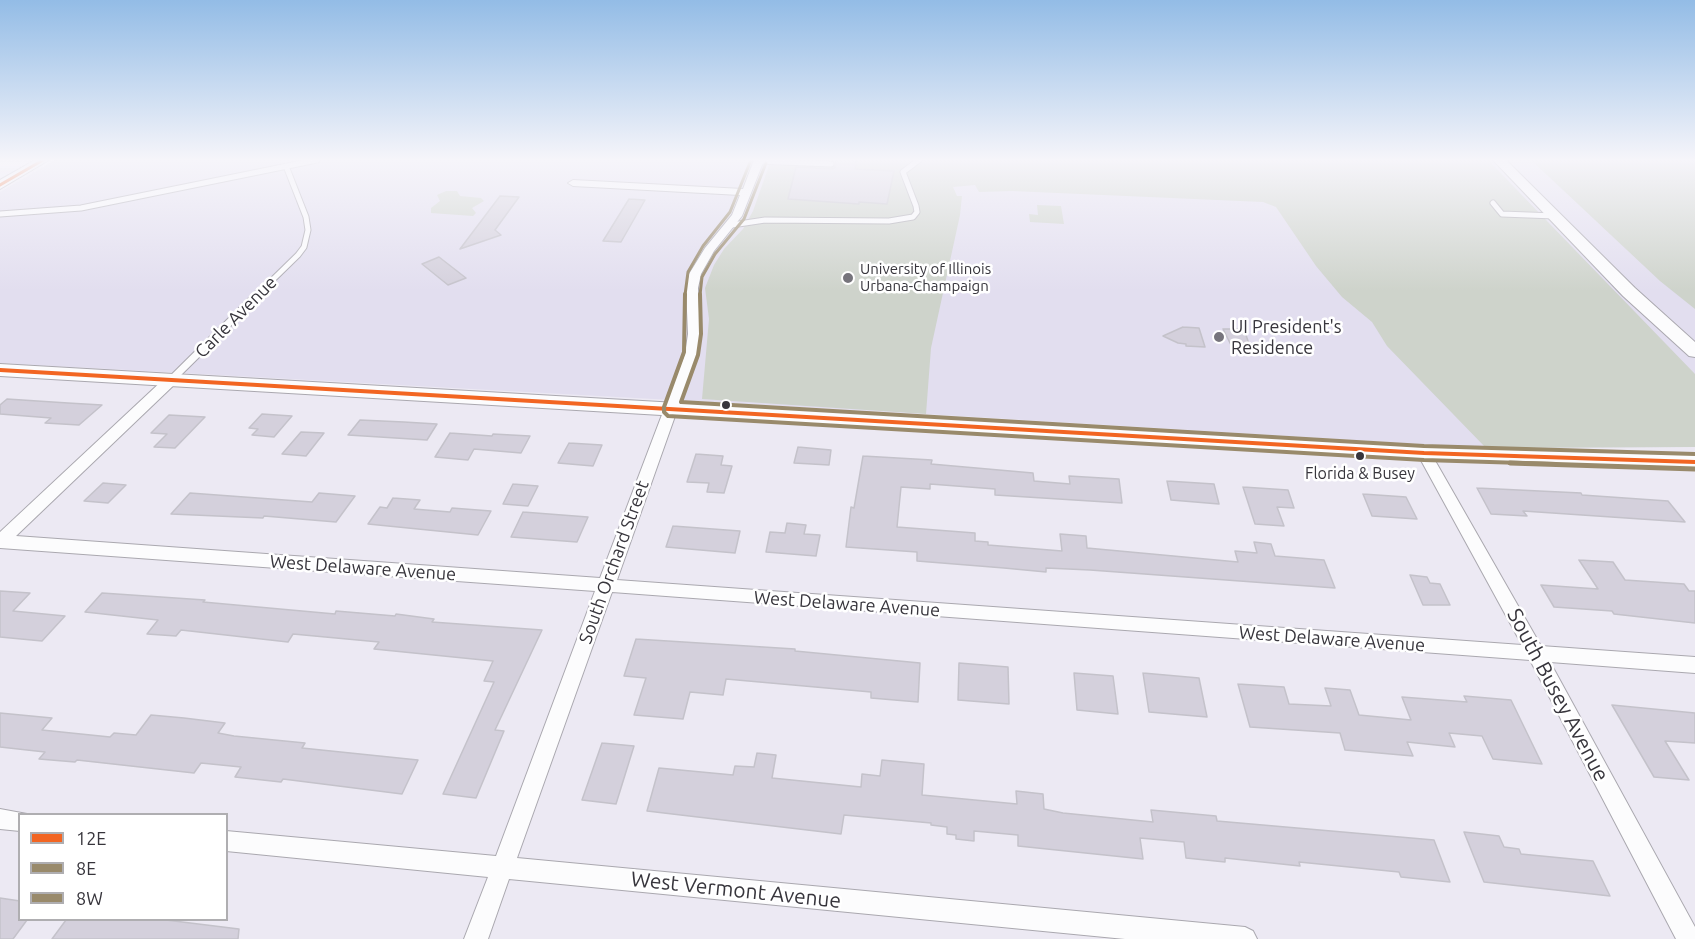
<!DOCTYPE html>
<html>
<head>
<meta charset="utf-8">
<style>
  body { margin:0 }
  #map { position:relative; width:1695px; height:939px; overflow:hidden; background:#ece9f3; font-family:Ubuntu,sans-serif }
  canvas { display:block }
  .legend { position:absolute; left:18px; top:813px; width:210px; height:108px; box-sizing:border-box; background:#fff; border:2px solid #afaeb1; margin:0; padding:8px 10px; list-style:none; font-size:18px; color:#37353c }
  .legend li { display:flex; align-items:center; gap:12px; height:30px }
  .legend b { width:30px; border:2px solid #afaeb1 }
</style>
</head>
<body>
<div id="map">
<canvas width="1695" height="939"></canvas>
<ul class="legend">
<li><b style="height:8px;background:#f26522"></b>12E</li>
<li><b style="height:8px;background:#998a6b"></b>8E</li>
<li><b style="height:8px;background:#998a6b"></b>8W</li>
</ul>
</div>
<script>
const g = document.querySelector('canvas').getContext('2d');
g.lineJoin = 'round';
function fill(path, color) {
  g.fillStyle = color;
  g.fill(path, 'evenodd');
}
function poly(rows) {
  const path = new Path2D();
  for (const r of rows) {
    path.moveTo(r[0], r[1]);
    for (let i = 2; i < r.length; i += 2) path.lineTo(r[i], r[i + 1]);
  }
  return path;
}
function stroke(path, color, width, dash) {
  g.strokeStyle = color;
  g.lineWidth = width;
  g.lineCap = dash ? 'butt' : 'round';
  g.setLineDash(dash || []);
  g.stroke(path);
}
function write(font, color, halo, rows, align = 'center') {
  g.font = font + ' Ubuntu,sans-serif';
  g.lineWidth = 5;
  g.setLineDash([]);
  g.textBaseline = 'middle';
  g.strokeStyle = halo;
  g.fillStyle = color;
  for (const [text, x, y, turn = 0] of rows) {
    g.save();
    g.translate(x, y);
    g.rotate((+turn || 0) * Math.PI / 180);
    g.textAlign = isNaN(turn) ? turn : align;
    if (halo) g.strokeText(text, 0, 0);
    g.fillText(text, 0, 0);
    g.restore();
  }
}
const built = poly([
  [55,160,1695,160,1695,447,1486,448,926,414,0,363,0,192]
]);
const green = poly([
  [771,160,1488,160,1695,374,1695,447,1486,448,1387,346,1372,322,1342,297,1316,266,1276,207,1263,202,1012,191,979,192,975,185,953,187,957,196,962,196,960,215,931,348,926,414,702,399,709,319,705,288,714,265,724,249,743,229,753,211],
  [1531,160,1695,160,1695,309,1660,281],
  [446,191,457,191,460,196,481,198,484,201,472,208,476,213,473,216,431,213,431,208,440,201,437,195],
  [1037,205,1061,206,1064,224,1030,222,1029,214,1038,215]
]);
const building = poly([
  [836,160,856,160,855,169,894,171,887,204,859,202,859,204,788,199,796,167,831,169,835,168,836,160],
  [500,196,519,197,495,230,501,235,460,249,500,196],
  [629,199,645,200,621,242,603,241,629,199],
  [439,257,466,278,448,285,422,264,439,257],
  [1183,327,1199,328,1205,347,1186,346,1186,344,1178,343,1163,336,1183,327],
  [1223,329,1244,329,1251,350,1233,349,1223,329],
  [7,399,68,403,102,405,79,425,45,423,51,418,0,414,0,405,7,399],
  [262,414,292,416,274,437,252,435,258,429,249,428,262,414],
  [169,415,205,417,175,448,154,447,167,434,151,433,169,415],
  [360,420,404,422,437,424,427,440,348,435,360,420],
  [301,432,324,433,306,456,282,454,301,432],
  [450,433,492,436,493,434,530,436,521,453,474,449,468,460,435,457,450,433],
  [569,443,602,445,593,466,558,463,569,443],
  [798,447,831,450,829,465,794,463,798,447],
  [696,454,723,456,721,465,732,466,724,493,707,492,709,483,687,482,696,454],
  [863,456,932,460,931,464,1033,473,1034,481,1070,484,1069,476,1119,479,1122,503,995,495,995,489,930,484,930,489,901,487,897,527,975,533,975,541,988,542,988,545,1062,551,1060,534,1086,536,1087,548,1238,562,1235,551,1257,553,1254,542,1271,544,1275,556,1324,560,1335,588,1090,570,1046,568,1046,572,1004,568,917,561,917,552,846,547,851,507,854,508,863,456],
  [1167,481,1214,484,1219,504,1171,500,1167,481],
  [103,483,126,485,108,503,84,501,103,483],
  [513,484,538,486,528,506,503,504,513,484],
  [1243,487,1288,490,1294,508,1277,507,1284,526,1255,524,1243,487],
  [1477,488,1581,493,1582,495,1668,501,1685,522,1523,511,1527,516,1491,514,1477,488],
  [190,493,312,502,319,493,355,496,336,522,264,516,263,518,171,514,190,493],
  [1363,494,1406,497,1417,519,1372,516,1363,494],
  [393,498,420,500,414,509,450,512,452,508,491,511,478,535,368,524,380,507,387,508,393,498],
  [523,512,588,517,577,542,511,537,523,512],
  [787,523,806,525,804,534,820,535,816,556,766,552,770,532,785,533,787,523],
  [673,526,740,531,735,553,666,547,673,526],
  [1579,560,1613,562,1625,580,1684,584,1689,591,1695,591,1695,623,1614,614,1612,611,1554,607,1541,585,1598,589,1579,560],
  [1410,575,1427,577,1430,583,1440,584,1450,605,1423,605,1410,575],
  [0,591,30,593,13,611,65,616,42,641,0,637,0,591],
  [102,593,205,600,203,602,335,614,336,611,395,616,396,614,434,619,432,622,542,630,495,730,504,731,476,798,443,794,494,682,484,681,493,661,374,649,379,642,293,634,288,642,181,630,176,636,147,634,158,620,85,612,102,593],
  [636,639,795,649,795,651,920,663,918,702,871,698,871,692,726,679,723,695,690,692,683,719,634,715,646,678,624,676,636,639],
  [959,663,1008,667,1009,704,958,700,959,663],
  [1074,673,1113,676,1118,714,1077,710,1074,673],
  [1143,673,1199,678,1207,717,1149,712,1143,673],
  [1238,684,1284,687,1289,704,1331,706,1325,688,1350,690,1359,715,1411,720,1402,697,1467,702,1464,696,1511,700,1542,764,1493,759,1482,736,1449,733,1455,747,1407,742,1413,756,1345,750,1340,733,1250,727,1238,684],
  [1612,705,1695,713,1695,743,1665,741,1689,780,1654,777,1612,705],
  [0,713,52,718,42,730,110,737,114,733,136,735,151,715,184,718,225,723,218,733,234,736,305,743,302,748,418,760,402,794,283,779,281,782,235,777,241,767,201,763,194,773,77,760,75,762,39,759,45,752,0,747,0,713],
  [602,743,634,746,616,804,582,800,602,743],
  [757,753,776,755,772,778,861,787,862,774,880,776,882,760,924,764,922,795,1017,804,1016,791,1043,794,1044,809,1063,813,1153,822,1151,810,1216,816,1217,821,1434,840,1450,882,1401,877,1399,872,1299,862,1300,866,1225,858,1225,862,1186,858,1184,842,1140,838,1143,859,1018,846,1018,835,974,831,974,841,956,839,956,835,947,834,947,827,931,825,931,823,844,815,841,834,647,811,659,768,733,775,735,766,754,767,757,753],
  [1464,832,1499,836,1504,847,1519,849,1521,854,1593,861,1610,896,1484,882,1464,832],
  [0,898,20,901,20,920,27,920,13,939,0,939,0,898],
  [66,920,166,920,239,929,238,939,52,939,66,920]
]);
const serviceFar1 = poly([
  [758,161,831,164],
  [1493,203,1502,214,1555,216],
  [0,214,81,208,317,160],
  [732,225,765,220,889,221,913,217,917,212,916,206,903,172,919,160],
  [257,295,298,255,304,247,308,230,306,217,286,166]
]);
const service = poly([
  [171,380,258,294]
]);
const minor = poly([
  [754,160,764,160,742,216,714,251,701,274,698,288,700,334,697,354,617,580,1522,645,1417,453,1419,450,1429,450,1541,646,1695,657,1695,673,1550,662,1695,927,1695,939,1676,939,1530,660,612,592,517,858,1245,927,1253,931,1257,939,1125,939,509,879,488,939,464,939,488,877,226,851,226,831,496,856,595,591,0,548,0,532,165,378,170,377,177,381,175,384,16,536,600,578,685,354,688,334,686,288,689,274,705,248,732,215,740,195,573,186,568,183,573,180,743,189,754,160],
  [0,809,27,814,20,814,20,831,0,829,0,809]
]);
const tertiary = poly([
  [35,160,49,160,0,189,0,180,35,160]
]);
const secondary = poly([
  [1493,160,1506,160,1635,288,1695,342,1695,357,1689,356,1623,296,1493,160],
  [0,364,1424,446,1695,455,1695,469,1424,460,0,376,0,364]
]);
const bus1Far1 = poly([
  [0,185,43,160]
]);
const bus1 = poly([
  [0,370,1424,453,1695,462]
]);
const bus2Far2 = poly([
  [685,295,688,272,703,246,730,212,751,160]
]);
const bus2Far1 = poly([
  [685,294,684,352,664,407,664,412,668,416,1424,460,1555,464]
]);
const bus2 = poly([
  [1510,463,1695,469]
]);
const bus3Far1 = poly([
  [700,295,702,277,715,254,744,219,766,163]
]);
const bus3 = poly([
  [700,294,701,334,698,355,681,402,1424,446,1695,454]
]);
const markers = [
  [848,278,6,"#76747c"],
  [1219,337,6,"#76747c"],
  [726,405,5,"#37353c"],
  [1360,456,5,"#37353c"]
];
const farPoinames = [
  ["University of Illinois",860,269],
  ["Urbana-Champaign",860,286]
];
const busNames = [
  ["Florida & Busey",1360,474]
];
const streetNames = [
  ["Carle Avenue",236,317,-45],
  ["South Orchard Street",614,562,-70],
  ["West Delaware Avenue",363,568,4],
  ["West Delaware Avenue",847,604,4],
  ["West Delaware Avenue",1332,639,4]
];
const poiNames = [
  ["UI President's",1231,327],
  ["Residence",1231,348]
];
const nearStreetnames = [
  ["South Busey Avenue",1558,695,62],
  ["West Vermont Avenue",736,890,6]
];
fill(built, '#e2deef');
fill(green, '#ced3cb');
fill(building, '#d4d0dc');
stroke(building, '#c4c2ca', 1.5);
stroke(serviceFar1, '#aaa8af', 7);
stroke(service, '#aaa8af', 9);
stroke(minor, '#aaa8af', 2);
stroke(tertiary, '#aaa8af', 2);
stroke(secondary, '#aaa8af', 2);
stroke(serviceFar1, '#fcfcfd', 5);
stroke(service, '#fcfcfd', 7);
fill(minor, '#fcfcfd');
fill(tertiary, '#fcfcfd');
fill(secondary, '#fcfcfd');
stroke(bus1Far1, '#f26522', 3);
stroke(bus1, '#f26522', 4);
stroke(bus2Far2, '#998a6b', 3);
stroke(bus2Far1, '#998a6b', 4);
stroke(bus2, '#998a6b', 5);
stroke(bus3Far1, '#998a6b', 3);
stroke(bus3, '#998a6b', 4);
const sky = g.createLinearGradient(0, 0, 0, 291);
sky.addColorStop(0, '#93bce6');
sky.addColorStop(0.55, '#f6f5fa');
sky.addColorStop(1, '#f6f5fa00');
g.fillStyle = sky;
g.fillRect(0, 0, 1695, 291);
for (const [x, y, r, color] of markers) {
  const dot = new Path2D();
  dot.arc(x, y, r, 0, 2 * Math.PI);
  g.fillStyle = color;
  g.fill(dot);
  stroke(dot, '#fff', 2);
}
write('15px', '#37353c', '#fff', farPoinames, 'left');
write('16px', '#37353c', '#fff', busNames);
write('18px', '#37353c', '#fff', streetNames);
write('18px', '#37353c', '#fff', poiNames, 'left');
write('21px', '#37353c', '#fff', nearStreetnames);
</script>
</body>
</html>
